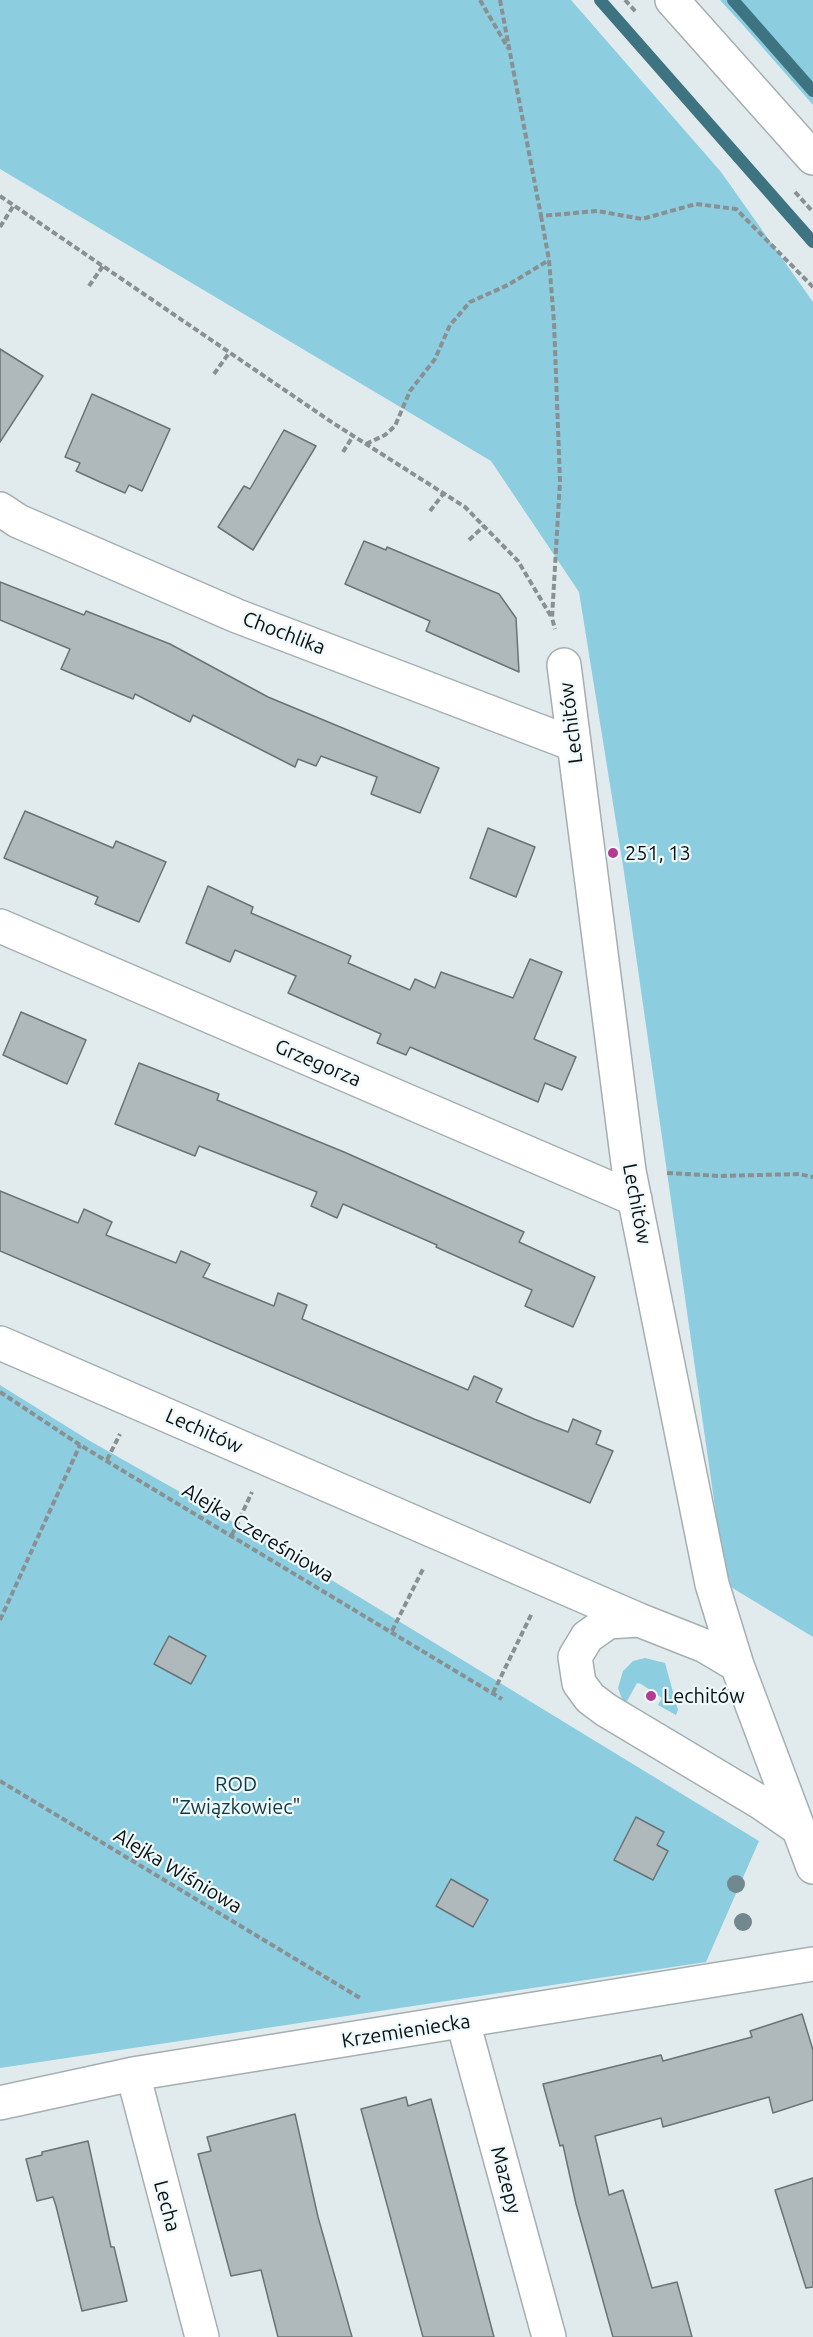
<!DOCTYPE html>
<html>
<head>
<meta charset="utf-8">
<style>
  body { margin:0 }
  canvas { display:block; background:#e1ebee }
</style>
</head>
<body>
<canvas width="813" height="2337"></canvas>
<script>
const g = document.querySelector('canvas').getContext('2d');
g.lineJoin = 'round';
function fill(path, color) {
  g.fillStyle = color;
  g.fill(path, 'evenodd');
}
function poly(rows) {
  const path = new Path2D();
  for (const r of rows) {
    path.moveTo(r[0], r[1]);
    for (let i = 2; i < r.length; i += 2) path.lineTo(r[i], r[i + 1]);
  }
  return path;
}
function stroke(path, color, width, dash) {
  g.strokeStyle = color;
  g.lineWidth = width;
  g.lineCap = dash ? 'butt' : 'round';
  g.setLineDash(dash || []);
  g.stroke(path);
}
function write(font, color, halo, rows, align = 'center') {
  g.font = font + ' Ubuntu,sans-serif';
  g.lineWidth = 4.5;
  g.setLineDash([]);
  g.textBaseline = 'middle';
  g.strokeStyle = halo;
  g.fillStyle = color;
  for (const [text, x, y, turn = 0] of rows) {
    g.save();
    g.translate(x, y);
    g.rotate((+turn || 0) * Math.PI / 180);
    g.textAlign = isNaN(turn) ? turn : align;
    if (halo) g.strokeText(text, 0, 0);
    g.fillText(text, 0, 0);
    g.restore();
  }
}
const green = poly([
  [0,0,571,0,721,172,813,302,813,1637,726,1584,624,872,579,592,491,461,0,169],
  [720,0,813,0,813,105,742,24],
  [0,1385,90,1441,279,1548,759,1841,706,1962,0,2068],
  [645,1658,665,1663,678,1710,676,1715,658,1705,662,1698,641,1684,637,1683,626,1703,622,1699,618,1688,623,1671,633,1661]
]);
const stream = poly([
  [600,0,813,242],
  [733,0,813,91]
]);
const building = poly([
  [0,349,43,376,0,442,0,349],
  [92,394,170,429,142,491,129,485,125,493,100,482,76,471,80,463,65,457,92,394],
  [284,430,316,446,253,550,218,527,244,486,250,489,284,430],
  [364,541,386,550,387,547,499,594,516,618,519,672,426,631,430,621,345,584,364,541],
  [0,582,84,615,86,611,170,644,268,697,439,768,420,813,371,794,377,777,321,756,316,766,298,759,295,767,193,715,190,722,135,694,133,699,61,669,70,649,0,620,0,582],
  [25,811,113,848,116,841,166,862,139,922,95,904,98,897,4,858,25,811],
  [488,828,535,847,516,897,470,878,488,828],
  [208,886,253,907,251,913,351,956,348,963,410,990,415,979,435,988,441,972,513,998,530,959,562,972,534,1039,576,1057,562,1090,545,1083,538,1102,410,1047,406,1055,377,1043,381,1034,288,993,296,976,235,950,230,962,186,943,208,886],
  [21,1012,86,1040,67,1084,3,1055,21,1012],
  [139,1063,219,1094,217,1100,344,1152,524,1232,519,1242,595,1277,573,1327,525,1306,532,1290,436,1247,437,1245,343,1204,337,1218,311,1206,317,1192,199,1146,195,1156,115,1124,139,1063],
  [0,1191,78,1223,84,1209,112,1222,106,1235,176,1263,181,1251,210,1264,203,1277,274,1306,278,1293,307,1305,302,1319,468,1390,474,1376,502,1389,496,1402,534,1419,568,1432,573,1419,601,1431,596,1444,613,1451,590,1503,0,1251,0,1191],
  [169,1636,206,1656,191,1684,154,1664,169,1636],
  [636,1817,664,1832,657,1845,668,1851,653,1880,614,1860,636,1817],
  [451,1879,488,1900,473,1927,436,1906,451,1879],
  [802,2014,813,2050,813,2100,773,2113,769,2097,663,2127,661,2118,595,2136,609,2195,623,2190,652,2288,677,2282,692,2337,613,2337,576,2204,563,2145,560,2146,543,2084,661,2055,663,2061,752,2037,750,2031,802,2014],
  [406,2097,408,2106,431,2099,494,2337,423,2337,361,2109,406,2097],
  [295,2114,318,2217,352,2337,278,2337,261,2270,231,2276,198,2154,211,2151,207,2137,295,2114],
  [88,2141,111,2247,114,2247,127,2301,82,2311,56,2206,53,2197,37,2201,26,2159,42,2155,42,2152,88,2141],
  [813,2178,813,2287,806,2288,775,2190,813,2178]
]);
const path = poly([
  [480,0,508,48],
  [500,0,541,216,597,211,642,219,696,204,736,209,813,287],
  [625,0,637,13],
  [795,192,813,212],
  [0,196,333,423,465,507,518,561,552,618],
  [541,216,549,260,554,322,560,481,552,618,555,629],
  [0,227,14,205],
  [89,286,103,266],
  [214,374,229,353],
  [366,444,385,435,395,426,410,391,435,359,450,325,470,302,508,285,549,260],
  [343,452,353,436],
  [430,511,444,493],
  [469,540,484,526],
  [667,1173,720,1176,799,1174,813,1177],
  [0,1392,80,1445,502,1699],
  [107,1460,120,1434],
  [232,1535,252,1492],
  [0,1620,80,1445],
  [392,1631,424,1567],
  [493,1693,532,1613],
  [0,1781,360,1998]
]);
const minor = poly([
  [672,0,813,158],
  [0,509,18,521,237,616,573,744],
  [564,665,629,1171,712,1584,737,1665,813,1867],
  [0,926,635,1199],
  [0,1343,639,1620,705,1646,737,1665],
  [639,1620,608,1622,587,1637,575,1657,579,1683,590,1698,606,1710,760,1802,799,1829],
  [463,2022,549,2337],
  [133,2074,202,2337],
  [0,2103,133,2074,813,1964]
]);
const trees = [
  [736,1884],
  [743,1922]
];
const markers = [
  [613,853,6,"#b33b91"],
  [651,1696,6,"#b33b91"]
];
const streetNames = [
  ["Chochlika",284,633,21],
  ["Lechitów",571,723,-97],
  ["Grzegorza",318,1063,23],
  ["Lechitów",637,1204,79],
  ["Lechitów",204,1431,24],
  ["Alejka Czereśniowa",258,1533,31],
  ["Alejka Wiśniowa",178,1871,31],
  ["Krzemieniecka",406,2031,-9],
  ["Mazepy",506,2180,75],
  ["Lecha",167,2206,75]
];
const poiNames = [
  ["251, 13",625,853],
  ["Lechitów",663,1696]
];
const parkNames = [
  ["ROD",236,1784],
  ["\"Związkowiec\"",236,1807]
];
fill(green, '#8ccde0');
stroke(stream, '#3e7382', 12);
fill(building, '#afb9bc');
stroke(building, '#697376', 1.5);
stroke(minor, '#a5afb2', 36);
stroke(path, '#899092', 4, [6, 3]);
stroke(minor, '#fff', 33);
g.fillStyle = '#70888e';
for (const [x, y] of trees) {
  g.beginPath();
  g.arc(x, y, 9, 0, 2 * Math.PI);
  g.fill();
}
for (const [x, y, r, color] of markers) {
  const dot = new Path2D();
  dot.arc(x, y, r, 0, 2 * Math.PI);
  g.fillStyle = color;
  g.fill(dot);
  stroke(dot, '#eef9fc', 2);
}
write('20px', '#0b0e0f', '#eef9fc', streetNames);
write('20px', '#0b0e0f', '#eef9fc', poiNames, 'left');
write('20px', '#133740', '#eef9fc', parkNames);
</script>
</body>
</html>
